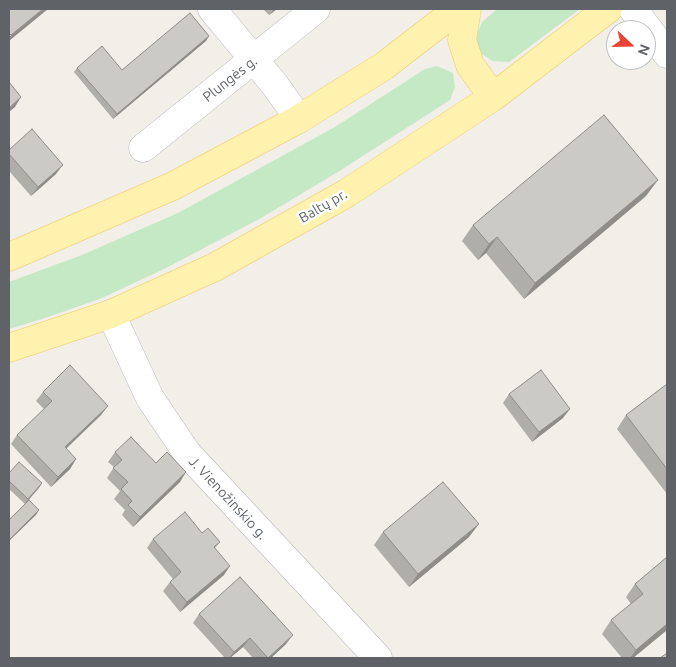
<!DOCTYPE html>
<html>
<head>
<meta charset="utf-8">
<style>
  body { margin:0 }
  #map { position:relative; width:676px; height:667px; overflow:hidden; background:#f1efe8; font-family:Ubuntu,sans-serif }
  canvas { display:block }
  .frame { position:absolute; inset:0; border:10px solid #5f6368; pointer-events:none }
  .north { position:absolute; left:606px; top:20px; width:50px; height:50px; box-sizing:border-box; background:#fff; border:1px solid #bfc1c3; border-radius:50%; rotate:111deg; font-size:14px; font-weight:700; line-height:20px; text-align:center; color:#5f6368 }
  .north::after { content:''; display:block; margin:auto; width:18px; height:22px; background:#ea4335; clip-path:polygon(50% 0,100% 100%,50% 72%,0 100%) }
</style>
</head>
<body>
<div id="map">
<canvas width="676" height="667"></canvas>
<div class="frame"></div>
<div class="north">N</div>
</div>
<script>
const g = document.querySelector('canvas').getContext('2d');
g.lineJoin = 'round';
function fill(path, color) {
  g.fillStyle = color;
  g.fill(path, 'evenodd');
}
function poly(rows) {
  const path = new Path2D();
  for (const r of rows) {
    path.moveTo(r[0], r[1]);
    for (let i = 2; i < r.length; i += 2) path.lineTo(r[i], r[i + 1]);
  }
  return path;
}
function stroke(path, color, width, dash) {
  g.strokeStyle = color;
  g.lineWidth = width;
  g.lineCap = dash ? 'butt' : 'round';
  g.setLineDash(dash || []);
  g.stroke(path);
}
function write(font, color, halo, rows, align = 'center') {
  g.font = font + ' Ubuntu,sans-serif';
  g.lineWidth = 5;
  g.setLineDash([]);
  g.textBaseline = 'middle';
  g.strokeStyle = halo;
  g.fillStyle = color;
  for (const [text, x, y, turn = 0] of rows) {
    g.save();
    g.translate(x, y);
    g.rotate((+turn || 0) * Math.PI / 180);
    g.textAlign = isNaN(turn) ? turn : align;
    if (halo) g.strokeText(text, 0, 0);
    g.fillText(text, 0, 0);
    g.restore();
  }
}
const green = poly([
  [497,9,580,9,509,62,493,61,477,51,476,37,482,22],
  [437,66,453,73,455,87,450,100,341,170,261,218,166,268,102,298,48,317,9,329,9,282,82,255,178,213,335,127,425,69]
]);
const street = poly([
  [212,9,275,85,299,119],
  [143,148,316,9],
  [111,314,150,398,187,453,378,658]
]);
const secondary = poly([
  [633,9,667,54]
]);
const primary = poly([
  [467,9,462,40,470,65,493,97],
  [9,257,173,186,299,119,384,66,458,9],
  [9,348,111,314,215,267,347,193,493,97,608,9]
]);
const wall = poly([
  [263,9,277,9,269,15],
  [209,36,206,41,113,119,74,72,77,68,122,70],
  [9,150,56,174,31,196,9,171],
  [646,196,524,299,486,253,478,260,462,241,473,225],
  [667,384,667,494,617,429,626,415],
  [43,392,101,415,66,449,76,459,70,469,51,487,11,444,17,435,44,409,36,401],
  [509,394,563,418,532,442,503,403],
  [115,452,156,463,180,482,133,527,122,515,125,510,114,499,120,491,107,478,114,467,108,462],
  [9,473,42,483,25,504,9,489],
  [383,532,469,537,409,587,374,545],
  [202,533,220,542,215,548,224,575,180,612,163,591,170,582,173,579,147,548,153,539],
  [667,557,667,630,633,658,622,658,602,634,611,620,631,604,626,597,635,584],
  [199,614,286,644,271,658,253,658,243,647,230,658,225,658,193,623]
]);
const shadedWall = poly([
  [43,9,48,9,9,41,9,38,11,35],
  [274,9,277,9,269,15],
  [209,36,206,41,113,119,117,114],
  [21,97,15,107,9,112,9,108],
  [63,165,56,174,31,196,38,187],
  [658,180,646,196,524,299,535,283],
  [497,237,486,253,478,260,489,244],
  [108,406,101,415,58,456,65,447],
  [570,409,563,418,532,442,539,432],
  [76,459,70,469,51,487,58,477],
  [186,472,180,482,133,527,140,517],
  [42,483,39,488,25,504,28,499],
  [39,510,36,515,9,541,9,540],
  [479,524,469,537,409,587,418,574],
  [230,566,224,575,180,612,187,602],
  [667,624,667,630,633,658,630,658,636,650],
  [293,635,286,644,271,658,267,658],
  [250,638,243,647,230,658,229,658,234,652]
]);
const building = poly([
  [9,9,43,9,11,35,9,33,9,9],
  [190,13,209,36,117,114,77,68,102,46,122,70,190,13],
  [9,82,21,97,9,108,9,82],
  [604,115,658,180,535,283,497,237,489,244,473,225,604,115],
  [32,129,63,165,38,187,9,154,9,150,32,129],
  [70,365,108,406,65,447,76,459,58,477,17,435,52,401,43,392,70,365],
  [541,370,570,409,539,432,509,394,541,370],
  [667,384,667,469,626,415,667,384],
  [131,437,156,463,167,452,186,472,140,517,128,505,132,501,121,489,128,482,113,468,122,460,115,452,131,437],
  [19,462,42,483,28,499,9,481,9,473,19,462],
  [443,482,479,524,418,574,383,532,443,482],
  [29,500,39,510,9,540,9,520,29,500],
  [185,512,202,533,208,528,220,542,214,547,230,566,187,602,170,582,181,572,153,539,185,512],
  [667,557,667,624,636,650,611,620,643,594,635,584,667,557],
  [240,577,293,635,268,658,250,638,234,652,199,614,240,577],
  [667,653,667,658,660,658,667,653]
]);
const streetNames = [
  ["Plungės g.",230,79,-38],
  ["Baltų pr.",323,206,-30],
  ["J. Vienožinskio g.",228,498,47]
];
fill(green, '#c5e8c5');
stroke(street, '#b5b8bc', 29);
stroke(secondary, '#b6babf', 29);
stroke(primary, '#f2c960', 29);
stroke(street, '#fff', 28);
stroke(secondary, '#fff', 28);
stroke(primary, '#fff2af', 28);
fill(wall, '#afaea9');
fill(shadedWall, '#8f8d8a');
fill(building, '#cccac5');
stroke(building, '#8f8d8a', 1);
write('14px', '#5f6368', '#fff', streetNames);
</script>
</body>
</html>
